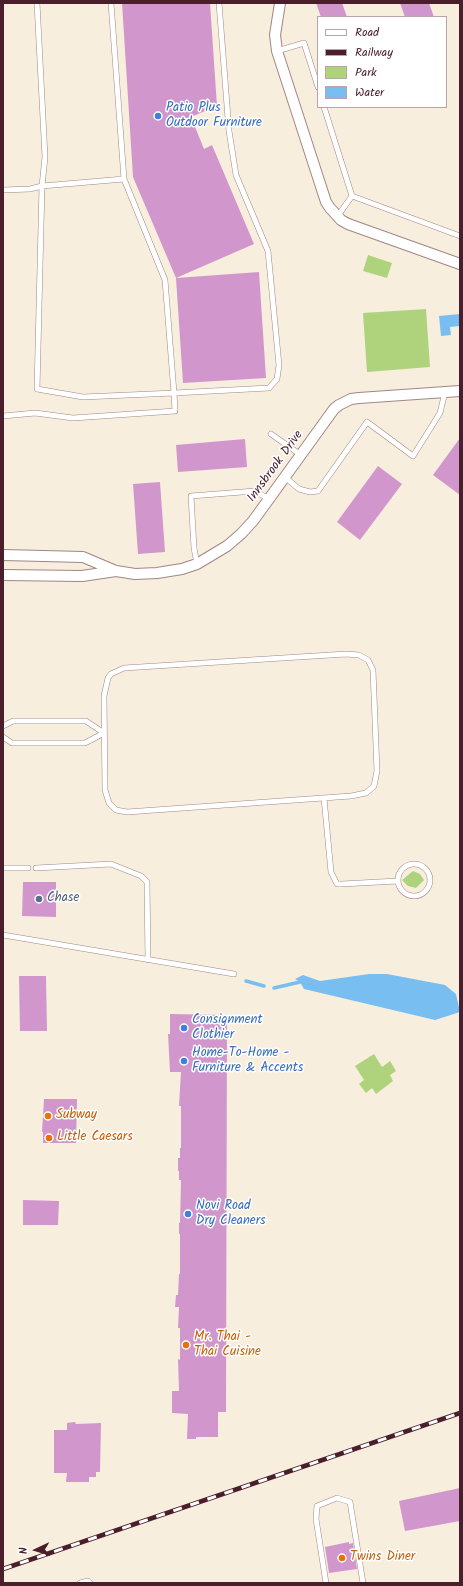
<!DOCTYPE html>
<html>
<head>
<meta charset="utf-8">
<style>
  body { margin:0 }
  #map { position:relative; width:463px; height:1586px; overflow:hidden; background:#f8eede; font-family:Kalam,sans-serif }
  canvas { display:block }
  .frame { position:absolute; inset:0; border:4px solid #4a1f2b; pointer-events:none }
  .legend { position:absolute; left:317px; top:16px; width:130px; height:92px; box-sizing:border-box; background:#fff; border:1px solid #b7a5aa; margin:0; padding:5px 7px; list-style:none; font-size:12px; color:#4a1f2b }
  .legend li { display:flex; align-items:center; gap:8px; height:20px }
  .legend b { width:20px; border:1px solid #b7a5aa }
  .north { position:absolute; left:16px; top:1530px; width:40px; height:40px; -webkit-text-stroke:3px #fff; paint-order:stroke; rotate:266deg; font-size:11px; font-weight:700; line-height:16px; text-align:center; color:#4a1f2b }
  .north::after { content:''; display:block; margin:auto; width:14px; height:18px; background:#4a1f2b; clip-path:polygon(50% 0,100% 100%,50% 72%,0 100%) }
</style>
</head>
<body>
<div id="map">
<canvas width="463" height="1586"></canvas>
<div class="frame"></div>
<ul class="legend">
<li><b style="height:5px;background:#fff"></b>Road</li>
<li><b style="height:5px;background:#4a1f2b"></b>Railway</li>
<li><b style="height:11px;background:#afd37c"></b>Park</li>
<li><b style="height:11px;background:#79bef0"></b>Water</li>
</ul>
<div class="north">N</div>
</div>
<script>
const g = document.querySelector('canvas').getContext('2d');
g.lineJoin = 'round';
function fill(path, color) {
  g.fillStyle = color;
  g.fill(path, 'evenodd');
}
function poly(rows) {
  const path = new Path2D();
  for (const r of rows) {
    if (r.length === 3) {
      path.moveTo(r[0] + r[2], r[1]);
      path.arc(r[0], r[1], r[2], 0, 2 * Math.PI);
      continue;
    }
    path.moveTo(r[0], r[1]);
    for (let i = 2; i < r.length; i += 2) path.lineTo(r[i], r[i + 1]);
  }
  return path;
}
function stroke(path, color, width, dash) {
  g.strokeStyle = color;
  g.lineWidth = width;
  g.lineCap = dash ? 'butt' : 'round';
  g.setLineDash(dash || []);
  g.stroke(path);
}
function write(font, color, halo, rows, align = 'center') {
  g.font = font + ' Kalam,sans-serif';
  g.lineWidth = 3;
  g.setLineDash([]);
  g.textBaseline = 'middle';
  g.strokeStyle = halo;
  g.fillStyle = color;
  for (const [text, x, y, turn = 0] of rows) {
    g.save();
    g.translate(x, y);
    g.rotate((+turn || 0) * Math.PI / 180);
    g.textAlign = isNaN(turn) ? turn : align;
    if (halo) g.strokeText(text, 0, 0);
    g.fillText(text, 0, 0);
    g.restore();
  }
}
const green = poly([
  [368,255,392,263,387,278,363,271],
  [426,309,430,367,367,372,363,313],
  [413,871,420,874,424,880,416,888,408,886,402,880],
  [374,1054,382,1067,390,1061,396,1071,390,1075,393,1081,376,1094,372,1088,366,1093,359,1084,364,1080,355,1066]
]);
const water = poly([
  [460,314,460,326,450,327,451,335,441,336,439,316],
  [369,974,387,974,445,985,456,994,460,1012,435,1020,304,989,300,982,295,979,303,975,320,981]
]);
const stream = poly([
  [246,981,264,986],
  [274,988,300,982]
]);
const building = poly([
  [122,3,210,3,217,106,191,117,204,149,212,145,254,244,176,278,133,177],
  [316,3,342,3,347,17,321,17],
  [400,3,429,3,434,17,405,17],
  [259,272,266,378,183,383,176,278],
  [460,438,460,495,433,475],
  [245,439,247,467,178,472,176,445],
  [378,466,402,484,360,540,337,522],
  [160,482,165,552,138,554,133,484],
  [23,882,56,882,56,917,22,916],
  [19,976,46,976,47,1031,20,1031],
  [170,1014,227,1015,226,1412,218,1412,218,1437,196,1437,196,1439,187,1439,188,1414,172,1413,172,1391,179,1391,178,1359,180,1360,180,1328,178,1328,179,1307,175,1307,176,1295,178,1295,179,1274,180,1274,180,1234,179,1234,179,1223,180,1223,181,1180,179,1180,179,1171,178,1171,178,1158,180,1158,180,1148,181,1148,181,1106,179,1106,181,1072,170,1072,168,1034,170,1034],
  [44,1099,77,1099,76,1143,43,1143,43,1132,42,1132],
  [23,1200,59,1201,58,1225,23,1225],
  [75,1422,76,1424,101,1423,100,1472,96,1472,96,1477,89,1477,89,1482,66,1482,67,1473,54,1473,54,1430,67,1430,67,1423],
  [460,1488,460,1521,405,1531,399,1501],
  [349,1542,349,1544,353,1543,357,1569,329,1573,325,1547]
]);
const lane = poly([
  [37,3,45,157,42,186,37,389,83,397,174,393,165,280,124,179,111,3],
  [277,51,304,43,318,87],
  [324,107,352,196],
  [3,190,30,189,42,186,124,179],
  [337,217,352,196,460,236],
  [3,416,35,413,73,418,175,411,174,393,269,388,277,379,279,365,268,251,236,175,229,131,219,3],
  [271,434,301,455],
  [285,477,299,489,310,492,318,491,367,422,413,456,440,413,445,392],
  [197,564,194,548,191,496,255,491,269,499],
  [346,654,359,655,368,660,373,670,377,771,374,786,366,793,351,796,127,812,116,810,109,803,105,790,104,696,108,678,111,674,124,668,346,654],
  [3,726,13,721,86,721,104,733,85,743,12,743,3,737],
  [324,798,331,872,337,884,342,884,397,881],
  [414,880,16],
  [3,868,28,868],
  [36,868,111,864,141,876,147,882,148,960],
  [3,935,234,974],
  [80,1583,88,1581,90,1583],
  [326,1583,316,1519,317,1506,337,1498,350,1502,363,1583]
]);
const street = poly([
  [280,3,275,35,277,51,326,202,330,208,341,220,348,224,460,264],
  [3,555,83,557,116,571],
  [3,575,82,576,116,571,135,574,157,573,182,569,197,564,227,546,241,534,253,521,334,409,339,405,351,399,359,398,460,391]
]);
const rail = poly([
  [3,1569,460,1413]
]);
const markers = [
  [158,116,4,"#3f7fe0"],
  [39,899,4,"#5c6f8a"],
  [184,1028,4,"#3f7fe0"],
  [184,1061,4,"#3f7fe0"],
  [48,1116,4,"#e8710a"],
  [49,1138,4,"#e8710a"],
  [188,1214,4,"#3f7fe0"],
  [186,1345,4,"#e8710a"],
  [342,1558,4,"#e8710a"]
];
const shopNames = [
  ["Patio Plus",166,109],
  ["Outdoor Furniture",166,124],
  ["Consignment",192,1021],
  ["Clothier",192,1036],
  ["Home-To-Home -",192,1054],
  ["Furniture & Accents",192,1069],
  ["Novi Road",196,1207],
  ["Dry Cleaners",196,1222]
];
const streetNames = [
  ["Innsbrook Drive",276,467,-54]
];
const serviceNames = [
  ["Chase",47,899]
];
const foodNames = [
  ["Subway",56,1116],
  ["Little Caesars",57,1138],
  ["Mr. Thai -",194,1338],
  ["Thai Cuisine",194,1353],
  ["Twins Diner",350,1558]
];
fill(green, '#afd37c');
fill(water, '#79bef0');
stroke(stream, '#79bef0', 3.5);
fill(building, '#d197cd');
stroke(lane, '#a18684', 6);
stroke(street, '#a18684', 12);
stroke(lane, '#fff', 5);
stroke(street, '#fff', 10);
stroke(rail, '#4a1f2b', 4.5);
stroke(rail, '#fff', 3, [9]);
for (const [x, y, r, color] of markers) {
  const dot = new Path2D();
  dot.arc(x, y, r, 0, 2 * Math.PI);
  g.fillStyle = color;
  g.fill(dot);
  stroke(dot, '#fff', 1.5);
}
write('13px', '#366cbe', '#fff', shopNames, 'left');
write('13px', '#4a1f2b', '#fff', streetNames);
write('13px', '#4e5e75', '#fff', serviceNames, 'left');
write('13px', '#c56008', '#fff', foodNames, 'left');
</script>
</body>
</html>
